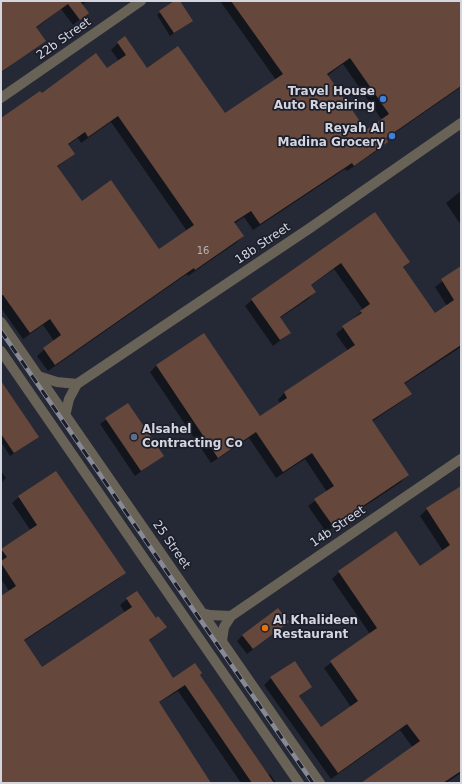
<!DOCTYPE html>
<html>
<head>
<meta charset="utf-8">
<style>
  body { margin:0 }
  #map { position:relative; width:462px; height:784px; overflow:hidden; background:#252936; font-family:"DejaVu Sans",sans-serif }
  canvas { display:block }
  .frame { position:absolute; inset:0; border:2px solid #d4d6df; pointer-events:none }
</style>
</head>
<body>
<div id="map">
<canvas width="462" height="784"></canvas>
<div class="frame"></div>
</div>
<script>
const g = document.querySelector('canvas').getContext('2d');
g.lineJoin = 'round';
function fill(path, color) {
  g.fillStyle = color;
  g.fill(path, 'evenodd');
}
function poly(rows) {
  const path = new Path2D();
  for (const r of rows) {
    path.moveTo(r[0], r[1]);
    for (let i = 2; i < r.length; i += 2) path.lineTo(r[i], r[i + 1]);
  }
  return path;
}
function stroke(path, color, width, dash) {
  g.strokeStyle = color;
  g.lineWidth = width;
  g.lineCap = dash ? 'butt' : 'round';
  g.setLineDash(dash || []);
  g.stroke(path);
}
function write(font, color, halo, rows, align = 'center') {
  g.font = font + ' "DejaVu Sans",sans-serif';
  g.lineWidth = 3.5;
  g.setLineDash([]);
  g.textBaseline = 'middle';
  g.strokeStyle = halo;
  g.fillStyle = color;
  for (const [text, x, y, turn = 0] of rows) {
    g.save();
    g.translate(x, y);
    g.rotate((+turn || 0) * Math.PI / 180);
    g.textAlign = isNaN(turn) ? turn : align;
    if (halo) g.strokeText(text, 0, 0);
    g.fillText(text, 0, 0);
    g.restore();
  }
}
const shadow = poly([
  [1,1,87,1,82,5,88,13,73,25,61,9,36,28,44,40,1,73],
  [176,1,179,1,192,21,170,36,157,15],
  [220,1,461,1,461,87,386,139,387,142,381,148,347,171,345,169,253,230,244,217,234,224,243,236,236,243,188,276,187,274,48,371,37,356,54,341,43,325,23,339,1,308,1,119,41,94,107,69,119,61,111,50,118,43,147,69,225,114,276,80],
  [343,64,382,120,366,131,327,76],
  [111,122,187,231,159,250,82,202,57,167,74,154,68,145,78,138,81,143],
  [461,191,461,225,446,203],
  [375,214,409,262,403,268,435,314,447,306,435,287,461,267,461,347,404,384,410,393,404,400,371,422,407,475,401,482,326,532,308,506,327,492,305,459,276,478,249,438,211,463,150,372,156,366,204,334,260,417,280,403,278,400,284,393,348,351,336,334,363,310,334,269,310,286,315,292,308,299,280,318,290,333,273,346,245,306,252,300],
  [1,383,38,437,10,456,1,442],
  [127,404,162,456,135,476,100,424],
  [1,471,6,478,1,483],
  [461,487,461,773,446,783,362,783,413,748,400,730,331,779,264,685,271,678,311,687,299,697,321,728,351,707,324,668,370,634,332,579,339,572,420,567,443,551,420,516,427,509],
  [19,497,125,573,118,579,24,641,42,668,125,613,120,605,127,599,165,627,148,642,173,680,199,675,268,776,270,774,276,783,241,783,178,691,158,703,210,783,1,783,1,597,9,591,1,579,1,551,31,531,12,503],
  [288,622,247,654,237,641,243,635]
]);
const building = poly([
  [1,1,80,1,89,13,80,20,68,4,36,27,46,41,1,72],
  [174,1,180,1,193,21,174,33,159,11],
  [231,1,461,1,461,86,386,138,388,142,354,166,352,163,260,224,251,211,234,222,244,236,195,270,194,268,55,365,43,348,61,335,50,319,30,333,3,295,1,295,1,118,40,91,42,93,96,53,107,68,126,55,117,42,125,36,147,68,178,46,225,113,283,74],
  [350,58,389,114,366,130,327,74],
  [118,116,194,225,159,249,111,180,82,201,57,166,75,154,68,144,85,132,88,137],
  [375,212,410,262,403,267,435,313,454,300,441,279,461,266,461,345,404,383,412,394,372,420,409,475,333,526,314,499,334,486,312,453,283,472,256,432,218,458,156,365,204,333,260,416,287,398,284,392,355,345,342,326,362,313,360,311,370,304,341,263,311,285,316,292,280,317,291,333,280,340,251,299],
  [1,381,39,437,14,453,1,434],
  [128,403,164,456,141,471,105,418],
  [56,471,126,573,24,640,42,667,132,607,126,598,137,591,156,618,158,616,167,627,149,640,173,678,195,663,202,673,200,675,274,783,252,783,185,685,159,702,211,783,1,783,1,596,16,586,1,563,1,561,7,557,1,549,37,525,18,496],
  [461,486,461,771,443,783,361,783,420,741,407,724,338,773,270,677,295,661,312,687,299,696,321,727,358,701,330,661,377,628,338,571,396,531,420,566,450,545,426,508],
  [278,608,289,622,253,649,242,635]
]);
const street = poly([
  [1,98,141,1],
  [1,322,320,783],
  [1,351,299,783],
  [38,376,57,382,77,384],
  [65,416,69,399,77,384,310,228,461,123],
  [202,613,210,615,231,616],
  [222,641,224,627,231,616,461,459]
]);
const rail = poly([
  [1,331,313,783]
]);
const markers = [
  [383,99,4,"#3f7fe0"],
  [392,136,4,"#3f7fe0"],
  [134,437,4,"#5c6f8a"],
  [265,628,4,"#e8710a"]
];
const numberNames = [
  ["16",203,251]
];
const streetNames = [
  ["22b Street",64,39,-35],
  ["18b Street",263,244,-34],
  ["14b Street",338,527,-34],
  ["25 Street",171,545,55]
];
const poiNames = [
  ["Travel House",375,92],
  ["Auto Repairing",375,106],
  ["Reyah Al",384,129],
  ["Madina Grocery",384,143],
  ["Alsahel",142,430,"left"],
  ["Contracting Co",142,444,"left"],
  ["Al Khalideen",273,621,"left"],
  ["Restaurant",273,635,"left"]
];
fill(shadow, '#0007');
fill(building, '#66473b');
stroke(street, '#696256', 10);
stroke(rail, '#878a95', 4.5);
stroke(rail, '#1c1f2b', 3, [9]);
for (const [x, y, r, color] of markers) {
  const dot = new Path2D();
  dot.arc(x, y, r, 0, 2 * Math.PI);
  g.fillStyle = color;
  g.fill(dot);
  stroke(dot, '#1c1f2b', 1.5);
}
write('10px', '#b8b2b6', null, numberNames);
write('12px', '#d4d6df', '#1c1f2b', streetNames);
write('bold 12px', '#d4d6df', '#1c1f2b', poiNames, 'right');
</script>
</body>
</html>
